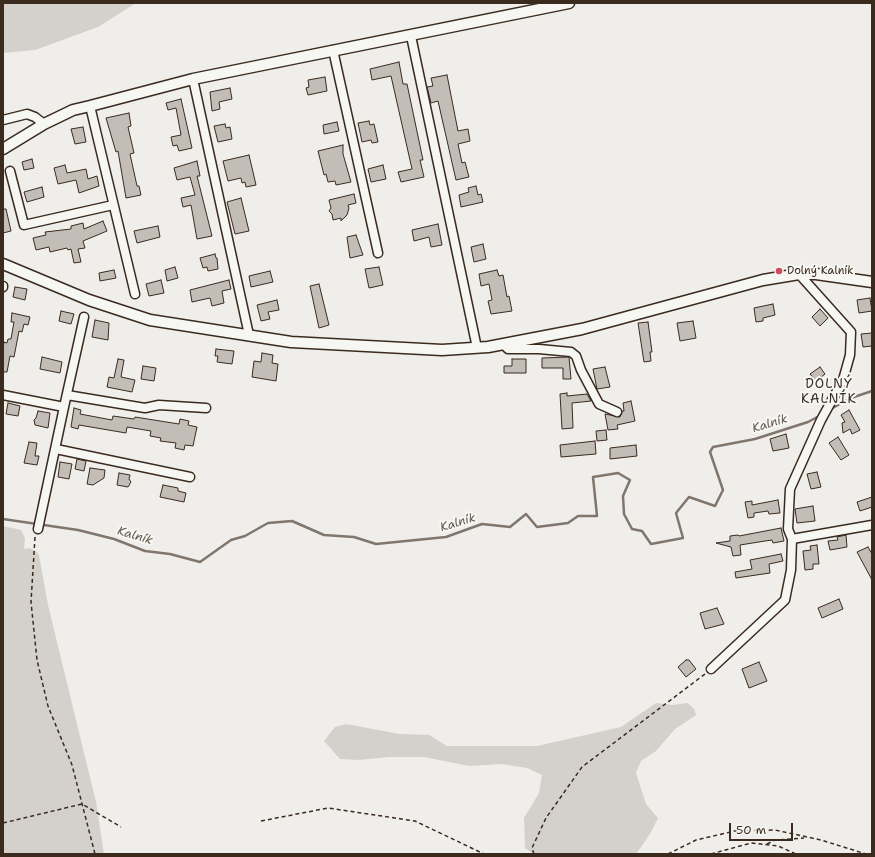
<!DOCTYPE html>
<html>
<head>
<meta charset="utf-8">
<style>
  body { margin:0 }
  #map { position:relative; width:875px; height:857px; overflow:hidden; background:#efeeea; font-family:"Shantell Sans",sans-serif }
  canvas { display:block }
  .frame { position:absolute; inset:0; border:4px solid #3b2a1e; pointer-events:none }
  .scale { position:absolute; left:729px; top:823px; width:64px; height:18px; box-sizing:border-box; border:2px solid #3b2a1e; border-top:0; padding-left:5px; font-size:12px; line-height:14px; white-space:nowrap; color:#3b2a1e; -webkit-text-stroke:3px #f6f6f2; paint-order:stroke }
</style>
</head>
<body>
<div id="map">
<canvas width="875" height="857"></canvas>
<div class="frame"></div>
<div class="scale">50 m</div>
</div>
<script>
const g = document.querySelector('canvas').getContext('2d');
g.lineJoin = 'round';
function fill(path, color) {
  g.fillStyle = color;
  g.fill(path, 'evenodd');
}
function poly(rows) {
  const path = new Path2D();
  for (const r of rows) {
    path.moveTo(r[0], r[1]);
    for (let i = 2; i < r.length; i += 2) path.lineTo(r[i], r[i + 1]);
  }
  return path;
}
function stroke(path, color, width, dash) {
  g.strokeStyle = color;
  g.lineWidth = width;
  g.lineCap = dash ? 'butt' : 'round';
  g.setLineDash(dash || []);
  g.stroke(path);
}
function write(font, color, halo, rows, align = 'center') {
  g.font = font + ' "Shantell Sans",sans-serif';
  g.lineWidth = 4;
  g.setLineDash([]);
  g.textBaseline = 'middle';
  g.strokeStyle = halo;
  g.fillStyle = color;
  for (const [text, x, y, turn = 0] of rows) {
    g.save();
    g.translate(x, y);
    g.rotate((+turn || 0) * Math.PI / 180);
    g.textAlign = isNaN(turn) ? turn : align;
    if (halo) g.strokeText(text, 0, 0);
    g.fillText(text, 0, 0);
    g.restore();
  }
}
const green = poly([
  [3,3,136,3,98,27,35,50,3,53],
  [3,526,21,530,25,538,24,549,29,548,36,551,39,555,48,605,96,802,104,854,3,854],
  [656,703,672,705,688,703,694,709,696,715,675,729,656,751,641,761,636,773,646,804,658,818,650,834,636,854,533,854,525,848,524,818,539,793,542,775,527,768,502,764,469,766,424,757,389,757,359,760,340,759,324,741,335,727,346,724,400,734,429,735,447,746,537,746,621,727]
]);
const stream = poly([
  [829,410,851,398,872,391],
  [3,519,78,530,114,539,145,551,170,554,200,562,231,540,245,536,268,523,292,521,324,535,354,537,376,544,446,537,482,524,510,527,526,514,537,527,568,523,578,516,597,516,593,477,618,473,630,480,623,496,624,514,632,529,642,531,651,544,683,538,676,513,689,497,715,506,723,490,710,452,713,447,755,439,808,422,821,415]
]);
const building = poly([
  [399,62,403,84,407,84,423,160,420,160,424,177,401,182,398,172,412,169,391,76,372,80,370,69,399,62],
  [447,75,458,131,468,129,470,141,458,144,462,163,465,162,469,177,456,180,438,101,431,103,427,87,433,86,431,78,447,75],
  [325,77,327,91,308,95,306,88,309,87,308,80,325,77],
  [230,88,232,99,219,102,220,109,212,111,210,92,230,88],
  [181,99,192,148,179,151,177,145,173,146,171,137,181,135,176,108,168,110,166,103,181,99],
  [129,113,131,126,128,127,134,153,130,154,137,186,139,186,141,195,126,198,118,151,116,152,106,118,129,113],
  [369,121,370,125,374,124,378,142,372,143,371,140,362,142,358,123,369,121],
  [337,122,339,131,324,134,323,125,337,122],
  [225,124,226,128,230,127,232,139,218,142,214,126,225,124],
  [83,127,86,142,75,144,71,129,83,127],
  [343,145,343,154,351,182,336,185,335,181,328,182,326,174,324,175,318,151,343,145],
  [249,155,256,185,246,187,245,182,242,183,241,178,228,181,223,161,249,155],
  [32,159,34,168,24,170,22,162,32,159],
  [197,161,200,176,197,176,212,236,197,239,191,205,183,207,181,198,195,195,190,177,177,180,174,168,197,161],
  [65,165,67,173,86,169,88,179,97,176,99,186,79,193,76,180,58,184,54,168,65,165],
  [383,165,386,179,371,182,368,169,383,165],
  [476,186,478,195,481,194,483,202,461,207,459,195,469,192,468,188,476,186],
  [42,187,44,197,27,202,24,192,42,187],
  [354,194,356,203,348,205,349,208,347,215,341,221,341,218,333,220,332,214,329,211,331,208,329,200,354,194],
  [241,198,249,231,235,234,227,202,241,198],
  [3,209,6,209,11,231,3,233,3,209],
  [103,221,107,231,83,241,85,248,78,249,81,262,74,263,71,249,68,250,67,248,50,252,49,247,36,250,33,238,46,235,45,232,71,229,71,226,83,223,84,229,103,221],
  [438,224,442,245,431,247,429,237,414,241,412,230,438,224],
  [158,226,160,237,137,243,134,231,158,226],
  [356,235,363,255,350,258,347,237,356,235],
  [483,244,486,259,474,262,471,247,483,244],
  [215,254,216,258,217,258,218,269,208,271,207,267,203,268,200,258,215,254],
  [175,267,178,278,167,281,165,270,175,267],
  [379,267,383,285,369,288,365,269,379,267],
  [114,270,116,278,100,281,99,273,114,270],
  [497,270,499,276,503,275,507,297,509,296,512,311,491,314,488,301,492,300,489,284,481,286,479,274,497,270],
  [270,271,273,282,251,287,249,276,270,271],
  [161,280,164,293,149,296,146,284,161,280],
  [229,280,231,289,222,291,224,303,212,306,210,298,192,302,190,290,229,280],
  [319,284,329,325,319,328,310,286,319,284],
  [15,287,27,289,25,300,13,297,15,287],
  [870,298,872,311,859,313,857,300,870,298],
  [277,300,279,310,268,312,270,319,261,321,257,305,277,300],
  [773,304,775,315,763,318,763,321,756,322,754,308,773,304],
  [820,309,828,318,820,326,812,317,820,309],
  [61,311,74,314,71,324,59,321,61,311],
  [12,313,30,317,28,325,24,324,22,332,19,331,14,357,10,356,7,372,3,372,3,348,4,342,7,343,8,339,11,339,14,322,11,322,12,313],
  [95,320,109,323,108,340,92,337,95,320],
  [693,321,696,338,680,341,677,323,693,321],
  [648,322,652,352,650,352,651,361,644,362,638,323,648,322],
  [872,333,872,346,863,347,861,334,872,333],
  [216,349,234,351,232,364,217,362,218,356,215,356,216,349],
  [262,353,273,355,272,363,278,364,276,381,252,377,254,361,261,362,262,353],
  [42,357,62,362,60,373,40,369,42,357],
  [569,357,571,379,563,379,563,368,542,368,542,358,569,357],
  [118,359,124,360,121,377,135,380,132,392,107,387,109,377,114,378,118,359],
  [512,359,526,359,526,373,504,373,504,366,512,366,512,359],
  [143,366,156,368,154,381,141,379,143,366],
  [605,367,610,387,597,389,593,369,605,367],
  [820,367,825,374,816,381,810,374,820,367],
  [567,393,567,396,587,394,591,401,572,403,573,428,562,429,560,394,567,393],
  [631,401,635,421,617,425,618,429,608,430,605,414,620,417,622,411,624,411,623,403,631,401],
  [8,403,20,406,18,416,6,414,8,403],
  [74,408,81,410,80,414,112,420,113,416,134,419,135,417,179,424,180,419,189,421,188,425,197,427,193,446,185,445,184,450,175,448,176,443,160,441,161,438,150,436,151,431,127,427,126,433,79,425,78,429,71,427,74,408],
  [849,410,860,430,852,434,850,429,843,433,842,423,845,422,841,415,849,410],
  [38,411,50,413,48,428,35,425,34,420,36,418,38,411],
  [606,430,607,440,597,441,596,431,606,430],
  [786,434,789,448,773,451,770,439,786,434],
  [838,437,849,455,841,460,829,443,838,437],
  [595,441,596,454,561,457,560,445,595,441],
  [29,442,37,443,35,456,39,456,37,465,24,463,29,442],
  [636,445,637,456,610,459,610,448,636,445],
  [77,459,86,461,84,471,75,469,77,459],
  [60,462,72,464,69,479,58,477,60,462],
  [90,468,105,470,104,478,93,485,87,484,90,468],
  [817,472,821,487,811,489,807,474,817,472],
  [119,473,130,475,129,479,131,482,128,487,117,485,119,473],
  [163,485,178,488,178,491,186,493,184,502,160,497,163,485],
  [872,497,872,507,860,511,857,502,872,497],
  [778,500,780,513,769,514,768,511,754,513,754,517,748,518,745,502,752,501,752,505,778,500],
  [813,506,815,521,797,523,795,509,813,506],
  [781,528,784,541,773,543,772,540,765,541,740,545,741,555,733,556,731,547,716,543,730,541,730,536,738,535,739,536,781,528],
  [846,535,847,547,830,550,828,541,838,540,837,537,846,535],
  [817,545,819,564,813,564,813,569,805,570,803,551,811,550,810,546,817,545],
  [868,547,872,554,872,580,857,552,868,547],
  [781,554,783,561,769,564,770,573,736,578,735,572,752,569,750,560,781,554],
  [839,599,843,609,822,618,818,608,839,599],
  [717,608,724,624,705,629,700,613,717,608],
  [686,660,689,660,696,669,686,677,678,667,686,660],
  [759,662,767,681,749,688,742,669,759,662]
]);
const path = poly([
  [35,537,31,602,37,660,48,706,72,765,95,854],
  [261,821,328,808,415,821,484,854],
  [3,823,82,804,121,827],
  [767,844,775,840,804,838],
  [534,854,532,848,546,818,582,767,705,674],
  [668,854,696,840,735,831,775,830,821,840,866,854],
  [711,854,751,843,778,846,796,854]
]);
const minor = poly([
  [411,36,477,348],
  [333,50,378,253],
  [193,79,249,335],
  [90,106,135,294],
  [3,120,27,114,35,117,44,124],
  [10,171,24,225,113,205],
  [3,287,3,286],
  [503,344,508,349,539,349,571,352,576,356,581,370,599,404,617,412],
  [3,395,64,407,84,317],
  [67,395,145,408,159,405,206,408],
  [56,449,190,477],
  [38,529,64,407],
  [792,539,872,525],
  [711,669,785,600,791,570,792,539,788,529,790,489,821,420,843,380,850,355,851,332,799,274]
]);
const tertiary = poly([
  [3,149,44,124,73,110,90,106,193,79,569,3],
  [3,264,89,300,150,320,291,342,442,350,488,347,582,329,763,280,799,274,816,274,872,282]
]);
const markers = [
  [779,271,4,"#d1495b"]
];
const poiNames = [
  ["Dolný Kalník",787,271]
];
const waterNames = [
  ["Kalník",770,424,-17],
  ["Kalník",458,523,-17],
  ["Kalník",135,536,17]
];
const quarterNames = [
  ["DOLNÝ",829,385],
  ["KALNÍK",829,400]
];
fill(green, '#d4d1cc');
stroke(stream, '#81766d', 2.5);
fill(building, '#c2bdb7');
stroke(building, '#3b2a1e', 1);
stroke(minor, '#3b2a1e', 11);
stroke(tertiary, '#3b2a1e', 13);
stroke(path, '#3b2a1e', 1.5, [4, 3]);
stroke(minor, '#f6f6f2', 8);
stroke(tertiary, '#f6f6f2', 10);
for (const [x, y, r, color] of markers) {
  const dot = new Path2D();
  dot.arc(x, y, r, 0, 2 * Math.PI);
  g.fillStyle = color;
  g.fill(dot);
  stroke(dot, '#f6f6f2', 1.5);
}
write('11px', '#3b2a1e', '#f6f6f2', poiNames, 'left');
write('italic 12px', '#64564c', '#f6f6f2', waterNames);
g.letterSpacing = '1px';
write('13px', '#3b2a1e', '#f6f6f2', quarterNames);
g.letterSpacing = '0px';
</script>
</body>
</html>
